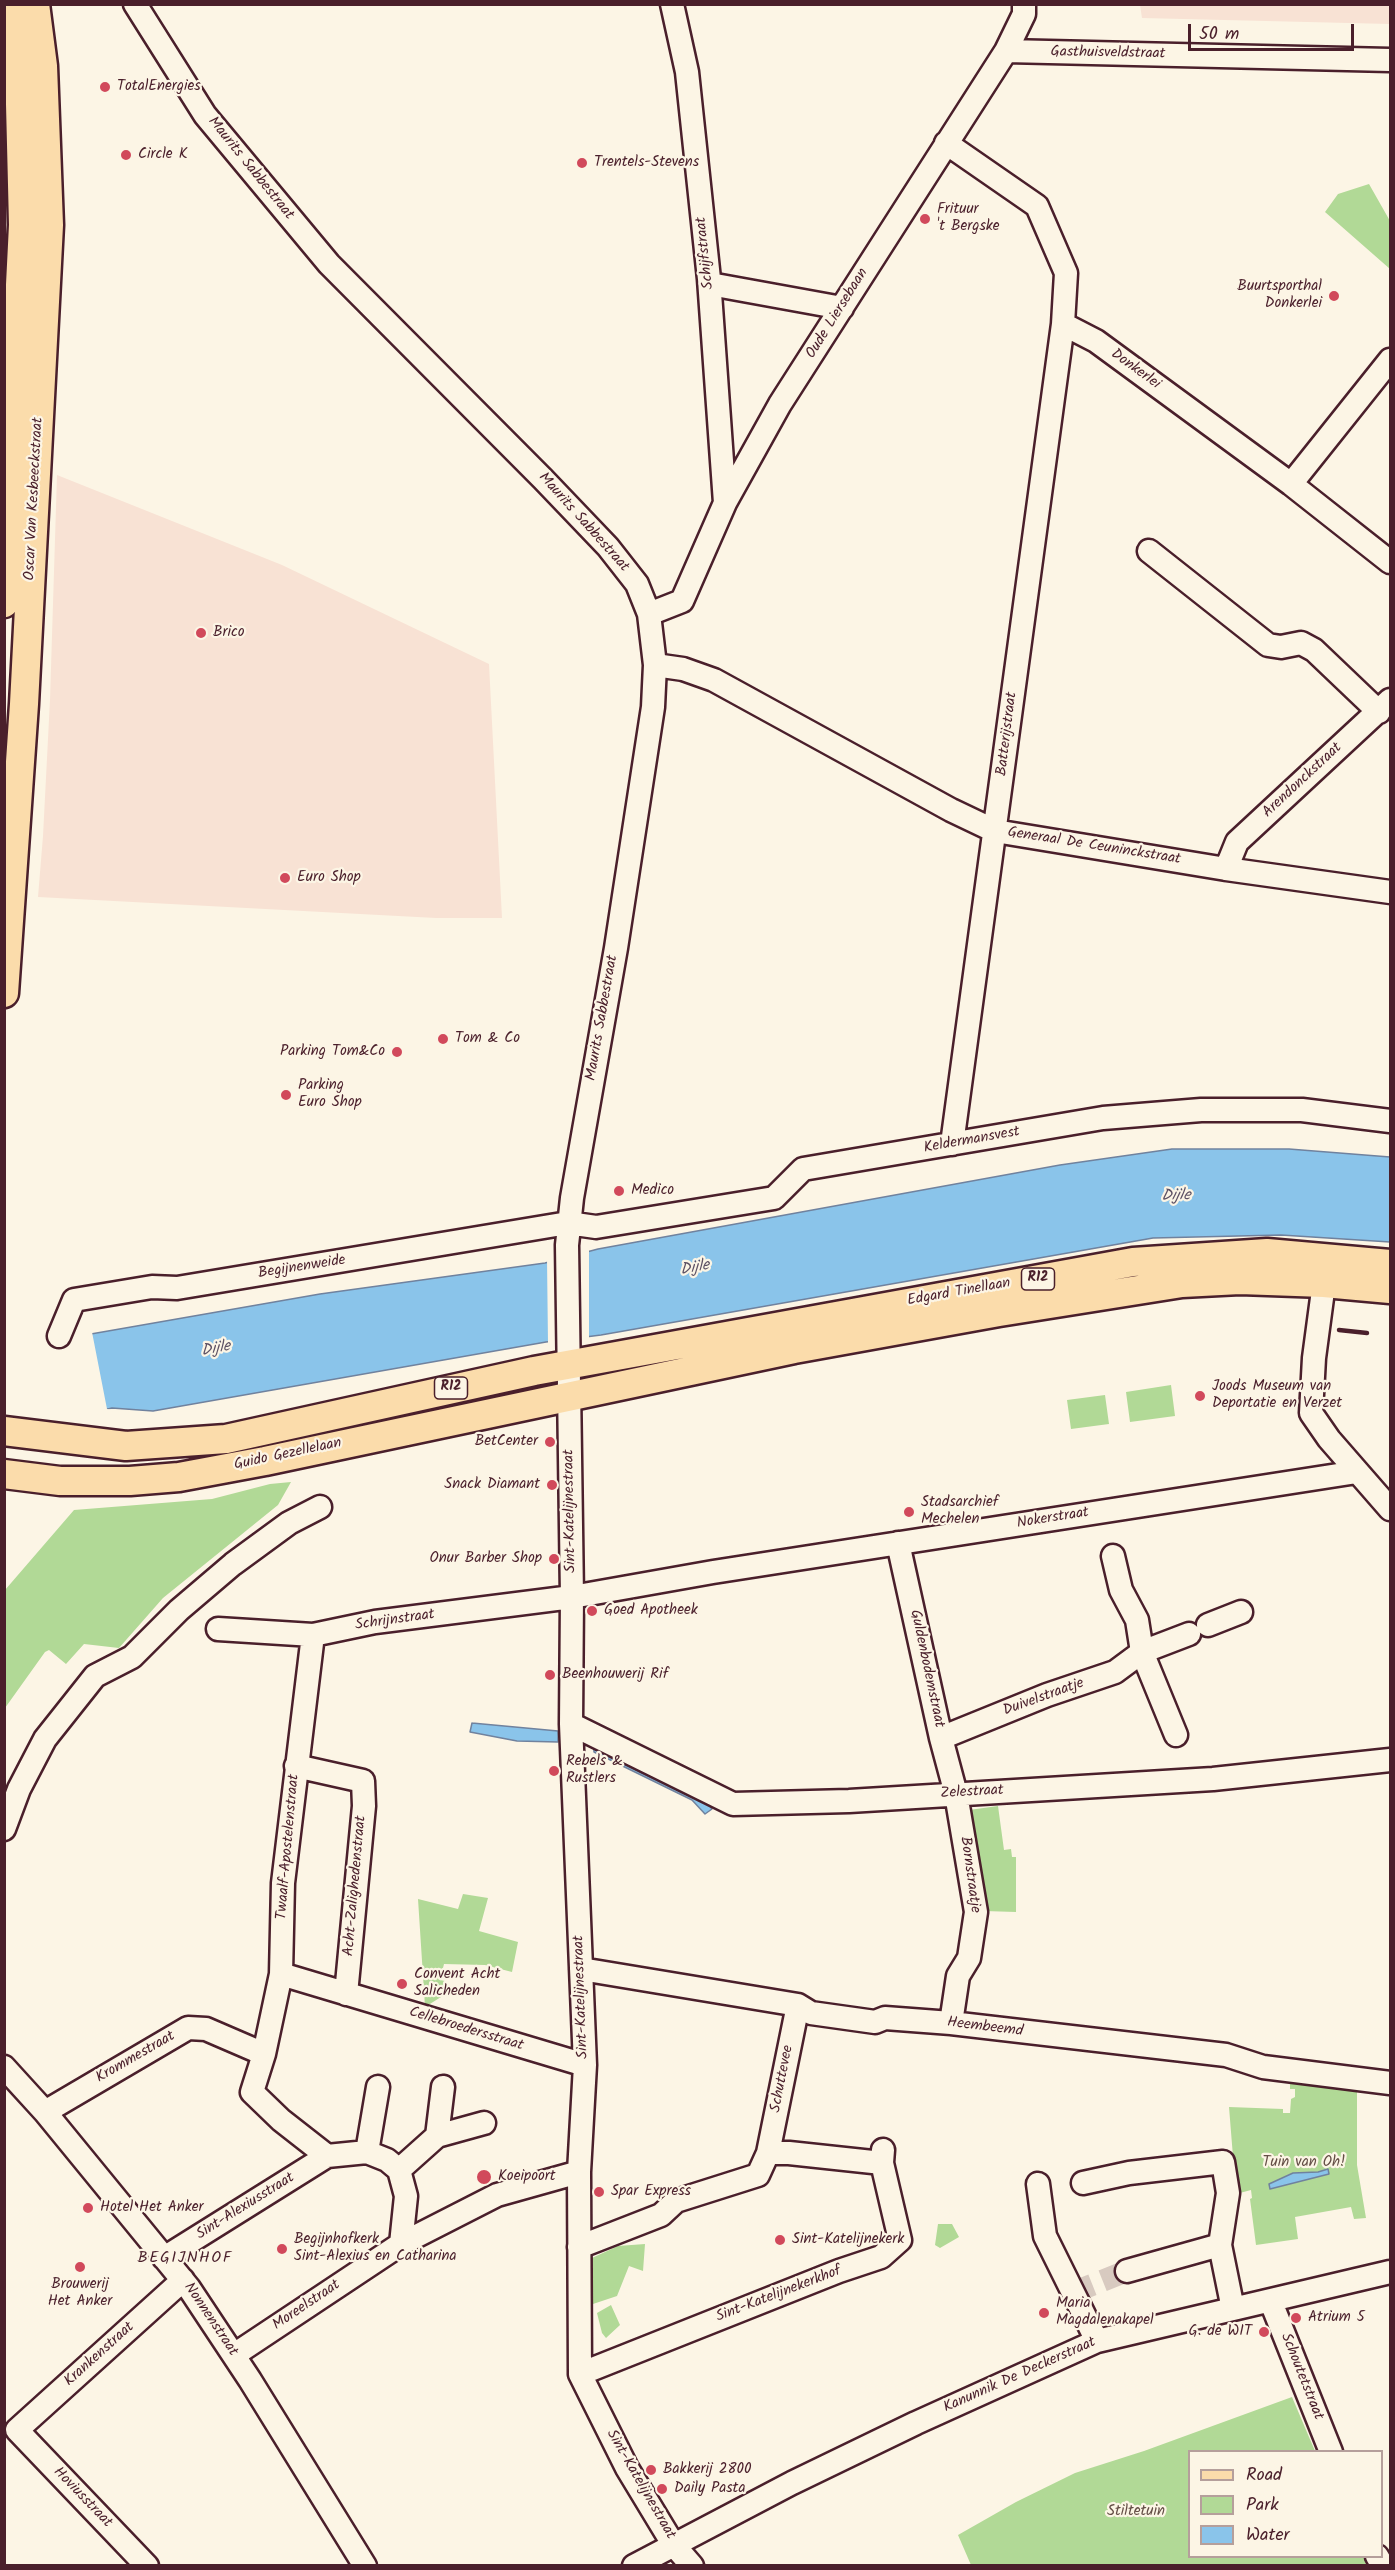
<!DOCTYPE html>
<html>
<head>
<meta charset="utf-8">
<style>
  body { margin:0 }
  #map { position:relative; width:1395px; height:2570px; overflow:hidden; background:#fcf5e5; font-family:Kalam,sans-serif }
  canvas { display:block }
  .frame { position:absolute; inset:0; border:6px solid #4a1f2b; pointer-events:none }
  .legend { position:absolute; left:1188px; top:2450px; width:195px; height:108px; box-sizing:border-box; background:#fcf5e5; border:2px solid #b59f9b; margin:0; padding:8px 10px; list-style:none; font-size:18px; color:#4a1f2b }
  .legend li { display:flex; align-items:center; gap:12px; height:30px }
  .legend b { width:30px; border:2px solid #b59f9b }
  .scale { position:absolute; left:1188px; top:24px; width:166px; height:27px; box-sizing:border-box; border:3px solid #4a1f2b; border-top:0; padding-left:8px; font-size:18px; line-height:21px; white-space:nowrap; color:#4a1f2b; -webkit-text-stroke:4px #fcf5e5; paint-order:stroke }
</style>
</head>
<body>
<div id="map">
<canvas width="1395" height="2570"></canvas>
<div class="frame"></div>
<ul class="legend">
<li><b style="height:8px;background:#fbdcab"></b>Road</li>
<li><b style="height:16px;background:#b1d996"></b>Park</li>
<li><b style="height:16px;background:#8ac4ea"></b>Water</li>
</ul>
<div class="scale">50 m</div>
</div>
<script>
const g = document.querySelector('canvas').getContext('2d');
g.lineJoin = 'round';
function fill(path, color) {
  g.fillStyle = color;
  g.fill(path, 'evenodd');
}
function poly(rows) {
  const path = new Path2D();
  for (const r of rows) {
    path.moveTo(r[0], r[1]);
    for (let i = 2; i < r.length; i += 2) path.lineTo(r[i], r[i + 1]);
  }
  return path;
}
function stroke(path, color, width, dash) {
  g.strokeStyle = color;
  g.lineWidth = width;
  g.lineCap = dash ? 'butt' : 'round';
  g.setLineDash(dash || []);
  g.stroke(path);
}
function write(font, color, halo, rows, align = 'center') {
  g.font = font + ' Kalam,sans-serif';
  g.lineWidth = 4.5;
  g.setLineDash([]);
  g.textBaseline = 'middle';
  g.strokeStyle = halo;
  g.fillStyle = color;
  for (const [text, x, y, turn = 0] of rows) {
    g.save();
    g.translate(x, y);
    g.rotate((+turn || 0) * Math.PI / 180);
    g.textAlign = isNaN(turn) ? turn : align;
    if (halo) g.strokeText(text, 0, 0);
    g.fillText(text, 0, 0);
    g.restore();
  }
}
const built = poly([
  [1140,5,1390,5,1390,24,1142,18],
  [57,475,282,565,489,664,502,918,436,918,38,897,43,836,50,700]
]);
const green = poly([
  [1369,184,1390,221,1390,269,1325,212,1338,194],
  [1171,1385,1175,1416,1130,1422,1126,1392],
  [1105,1395,1109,1424,1071,1429,1067,1400],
  [291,1482,278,1505,163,1598,119,1648,84,1644,66,1664,49,1650,45,1652,5,1708,5,1590,74,1510,212,1499,270,1484],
  [998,1806,1004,1850,1011,1849,1012,1857,1016,1857,1016,1912,984,1911,969,1810],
  [463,1894,488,1898,479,1931,518,1942,512,1972,485,1965,444,1964,440,1980,445,1981,441,1997,425,2007,418,1899,458,1909],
  [1290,2078,1357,2086,1357,2165,1366,2218,1354,2219,1351,2207,1295,2217,1298,2239,1256,2245,1250,2199,1252,2198,1251,2190,1236,2194,1229,2107,1283,2109,1283,2113,1290,2113,1291,2099,1295,2097,1295,2089,1290,2089],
  [938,2224,952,2224,959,2237,940,2248,935,2245],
  [645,2244,643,2271,629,2266,617,2296,593,2304,592,2258,618,2246],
  [611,2305,620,2325,606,2338,602,2333,597,2313],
  [1292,2397,1315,2451,1190,2452,1190,2556,1366,2557,1372,2565,971,2565,958,2535,1016,2502,1075,2473,1144,2451]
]);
const water = poly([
  [1172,1149,1289,1149,1390,1157,1390,1242,1281,1235,1153,1238,601,1335,546,1342,153,1411,112,1408,5,1433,5,1349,320,1294,545,1263,598,1249,1060,1165,1172,1149],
  [472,1723,558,1731,558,1742,517,1741,470,1732,472,1723],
  [593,1739,701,1794,712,1809,705,1814,692,1800,594,1752,593,1739],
  [1328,2169,1329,2174,1270,2189,1269,2184,1293,2173,1318,2172,1328,2169]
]);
const pier = poly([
  [589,1248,589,1339,548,1344,547,1259],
  [92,1332,107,1409,152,1414,113,1411,4,1436,4,1346]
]);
const minorTunnel = poly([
  [1072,2293,1127,2271]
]);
const minor = poly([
  [135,4,205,115,329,264,543,479,608,547,637,584,649,614,655,665,653,707,616,948,572,1198,567,1245,572,1597,571,1724,585,2065,579,2172,580,2374,627,2468,673,2544,692,2566],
  [672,4,687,72,709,279,725,503],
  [1006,51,1390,60],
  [946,143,1037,206,1066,273,1063,324,952,1144],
  [710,284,842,308],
  [1063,324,1096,341,1291,484,1390,562],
  [1291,484,1390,360],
  [1149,551,1268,645,1281,647,1301,643,1314,650,1379,712],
  [649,614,682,601,725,503,780,404,1006,51,1024,14,1024,4],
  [655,665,683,669,714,680,951,810,995,831,1226,869,1390,892],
  [1226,869,1237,842,1390,700],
  [1318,1268,1324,1283,1314,1358,1311,1413,1329,1439,1390,1509],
  [59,1336,74,1300,152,1287,177,1288,568,1223,596,1227,774,1198,803,1169,1103,1118,1201,1110,1302,1110,1390,1121],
  [898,1543,941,1738,956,1794,976,1912,969,1958,958,1976,951,2023],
  [1113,1556,1121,1590,1137,1620,1142,1652,1176,1735],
  [1208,1625,1241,1612],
  [218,1629,313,1635,375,1622,572,1597,713,1572,1357,1472],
  [313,1635,283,1883,281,1974,264,2054,252,2092,281,2120,327,2156],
  [571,1724,733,1804,849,1801,1213,1779,1390,1760],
  [941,1738,1047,1695,1115,1672,1142,1652,1189,1634],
  [296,1766,363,1781,364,1806,346,1994],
  [4,1829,19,1789,45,1739,95,1676,132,1657,179,1610,233,1564,289,1523,320,1507],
  [581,1969,798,2005,811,2013,875,2022,885,2018,951,2023,1226,2055,1263,2067,1390,2083],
  [281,1974,585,2065],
  [4,2067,45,2112,189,2288,250,2380,365,2566],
  [45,2112,188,2028,206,2029,264,2054],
  [437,2136,484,2123],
  [367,2152,378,2087],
  [768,2153,789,2153,882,2163,883,2150],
  [399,2170,437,2136,443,2087],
  [1083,2183,1129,2173,1223,2162,1228,2193,1220,2245,1233,2309],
  [1038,2184,1045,2236,1097,2341],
  [579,2247,661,2215,676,2201,758,2175,768,2153,798,2005],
  [164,2258,327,2156,367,2152,387,2160,399,2170,406,2196,401,2244],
  [1127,2271,1220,2245],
  [1271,2302,1331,2452],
  [234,2355,401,2244,497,2195,579,2172],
  [580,2374,839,2271,881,2257,900,2240,882,2163],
  [1377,2556,1383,2566],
  [147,2566,17,2430,183,2280],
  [634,2566,792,2483,916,2423,1097,2341,1390,2272]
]);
const major = poly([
  [4,603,23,225,19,64,12,4],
  [4,993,24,704,49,225,43,66,35,4],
  [4,1431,126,1446,226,1439,534,1371,1133,1262,1267,1253,1390,1264],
  [4,1474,60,1481,130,1481,179,1477,265,1461,794,1349,999,1312,1182,1283,1240,1280,1324,1283,1390,1289]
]);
const rail = poly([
  [1339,1330,1367,1333]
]);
const markers = [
  [105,87,6,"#d1495b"],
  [126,155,6,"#d1495b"],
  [582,163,6,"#d1495b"],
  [925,219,6,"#d1495b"],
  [1334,296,6,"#d1495b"],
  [201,633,6,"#d1495b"],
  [285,878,6,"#d1495b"],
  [443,1039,6,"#d1495b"],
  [397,1052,6,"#d1495b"],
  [286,1095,6,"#d1495b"],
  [619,1191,6,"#d1495b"],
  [1200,1396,6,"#d1495b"],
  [550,1442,6,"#d1495b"],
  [552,1485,6,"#d1495b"],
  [909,1512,6,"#d1495b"],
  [554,1559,6,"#d1495b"],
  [592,1611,6,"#d1495b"],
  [550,1675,6,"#d1495b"],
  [554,1771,6,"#d1495b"],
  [402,1984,6,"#d1495b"],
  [484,2177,8,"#d1495b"],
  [599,2192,6,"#d1495b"],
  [88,2208,6,"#d1495b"],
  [780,2240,6,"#d1495b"],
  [282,2249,6,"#d1495b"],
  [80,2267,6,"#d1495b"],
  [1044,2313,6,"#d1495b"],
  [1296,2318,6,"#d1495b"],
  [1264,2332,6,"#d1495b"],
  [651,2470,6,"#d1495b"],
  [662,2489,6,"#d1495b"]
];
const shields = [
  [1038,1279,33],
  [451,1388,33]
];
const shieldNames = [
  ["R12",1038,1279],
  ["R12",451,1388]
];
const streetNames = [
  ["Gasthuisveldstraat",1108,54,1],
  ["Maurits Sabbestraat",250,169,51],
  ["Schijfstraat",706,253,-96],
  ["Oude Liersebaan",838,314,-58],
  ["Donkerlei",1135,370,36],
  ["Oscar Van Kesbeeckstraat",35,499,-87],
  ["Maurits Sabbestraat",583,523,48],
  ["Batterijstraat",1008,734,-83],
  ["Arendonckstraat",1303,781,-43],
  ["Generaal De Ceuninckstraat",1094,847,9],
  ["Maurits Sabbestraat",603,1018,-80],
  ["Keldermansvest",972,1141,-10],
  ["Begijnenweide",302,1268,-9],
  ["Edgard Tinellaan",959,1293,-10],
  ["Guido Gezellelaan",288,1455,-12],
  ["Sint-Katelijnestraat",571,1511,-91],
  ["Nokerstraat",1053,1519,-9],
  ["Schrijnstraat",395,1621,-8],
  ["Guldenbodemstraat",926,1669,78],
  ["Duivelstraatje",1044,1698,-20],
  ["Zelestraat",972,1793,-3],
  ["Twaalf-Apostelenstraat",289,1847,-85],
  ["Bornstraatje",969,1875,82],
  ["Acht-Zalighedenstraat",356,1886,-85],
  ["Sint-Katelijnestraat",582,1997,-92],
  ["Heembeemd",985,2028,7],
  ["Cellebroedersstraat",466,2030,17],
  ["Krommestraat",136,2058,-30],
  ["Schuttevee",783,2079,-79],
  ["Sint-Alexiusstraat",246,2207,-32],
  ["Sint-Katelijnekerkhof",779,2295,-21],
  ["Moreelstraat",307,2306,-34],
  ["Nonnenstraat",210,2320,56],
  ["Krankenstraat",100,2355,-42],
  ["Kanunnik De Deckerstraat",1020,2376,-24],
  ["Schoutetstraat",1301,2377,68],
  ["Sint-Katelijnestraat",640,2485,60],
  ["Hoviusstraat",82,2498,46]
];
const poiNames = [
  ["TotalEnergies",117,87],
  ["Circle K",138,155],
  ["Trentels-Stevens",594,163],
  ["Frituur",937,210],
  ["'t Bergske",937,227],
  ["Buurtsporthal",1322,287,"right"],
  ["Donkerlei",1322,304,"right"],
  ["Brico",213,633],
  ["Euro Shop",297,878],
  ["Tom & Co",455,1039],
  ["Parking Tom&Co",385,1052,"right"],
  ["Parking",298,1086],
  ["Euro Shop",298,1103],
  ["Medico",631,1191],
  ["Joods Museum van",1212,1387],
  ["Deportatie en Verzet",1212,1404],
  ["BetCenter",538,1442,"right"],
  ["Snack Diamant",540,1485,"right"],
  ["Stadsarchief",921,1503],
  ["Mechelen",921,1520],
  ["Onur Barber Shop",542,1559,"right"],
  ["Goed Apotheek",604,1611],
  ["Beenhouwerij Rif",562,1675],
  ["Rebels &",566,1762],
  ["Rustlers",566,1779],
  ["Convent Acht",414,1975],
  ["Salicheden",414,1992],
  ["Koeipoort",498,2177],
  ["Spar Express",611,2192],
  ["Hotel Het Anker",100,2208],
  ["Begijnhofkerk",294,2240],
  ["Sint-Alexius en Catharina",294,2257],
  ["Sint-Katelijnekerk",792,2240],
  ["Brouwerij",80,2285,"center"],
  ["Het Anker",80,2302,"center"],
  ["Maria",1056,2304],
  ["Magdalenakapel",1056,2321],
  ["Atrium 5",1308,2318],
  ["G. de WIT",1252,2332,"right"],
  ["Bakkerij 2800",663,2470],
  ["Daily Pasta",674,2489]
];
const parkNames = [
  ["Tuin van Oh!",1304,2163],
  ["Stiltetuin",1136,2512]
];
const waterNames = [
  ["Dijle",1176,1197,-1],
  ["Dijle",695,1269,-10],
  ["Dijle",216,1350,-10]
];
const neighbourhoodNames = [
  ["BEGIJNHOF",185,2259]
];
fill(built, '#f8e2d4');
fill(green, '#b1d996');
fill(water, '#8ac4ea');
stroke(water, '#70829e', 1.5);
fill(pier, '#fcf5e5');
stroke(minorTunnel, '#d8cac0', 22, [22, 11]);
stroke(minor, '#4a1f2b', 27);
stroke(major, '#4a1f2b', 33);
stroke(minor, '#fcf5e5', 22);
stroke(major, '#fbdcab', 28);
stroke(rail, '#4a1f2b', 4.5);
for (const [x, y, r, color] of markers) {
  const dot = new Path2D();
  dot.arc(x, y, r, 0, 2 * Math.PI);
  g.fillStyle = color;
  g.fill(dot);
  stroke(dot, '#fcf5e5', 2);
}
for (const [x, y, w] of shields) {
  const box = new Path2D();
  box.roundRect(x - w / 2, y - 11, w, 22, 4.5);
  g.fillStyle = '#fcf5e5';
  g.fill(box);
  stroke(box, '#4a1f2b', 1.5);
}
write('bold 14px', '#4a1f2b', null, shieldNames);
write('15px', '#4a1f2b', '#fcf5e5', streetNames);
write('15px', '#4a1f2b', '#fcf5e5', poiNames, 'left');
write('15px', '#644e46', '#fcf5e5', parkNames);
write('italic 16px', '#5d5164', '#fcf5e5', waterNames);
g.letterSpacing = '1.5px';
write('16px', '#4a1f2b', '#fcf5e5', neighbourhoodNames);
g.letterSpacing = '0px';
</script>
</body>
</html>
